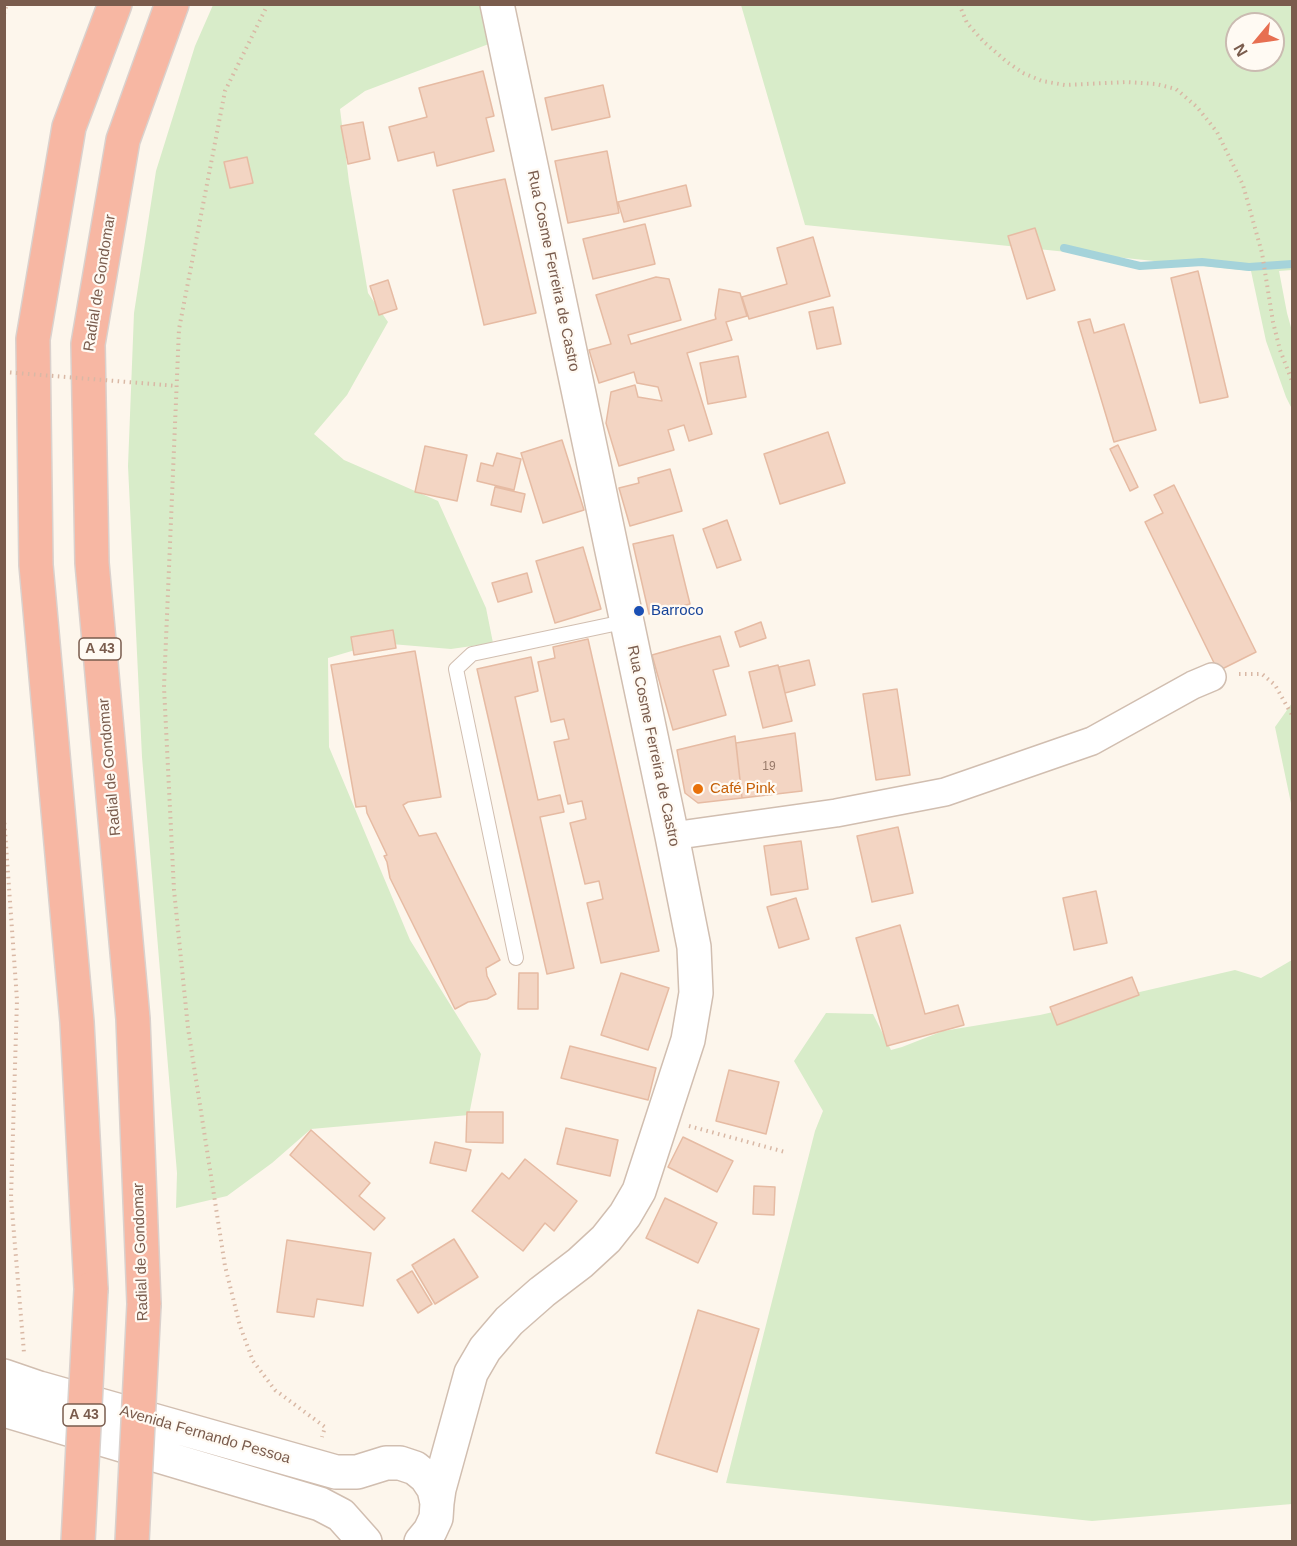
<!DOCTYPE html>
<html>
<head>
<meta charset="utf-8">
<style>
  body { margin:0 }
  #map { position:relative; width:1297px; height:1546px; overflow:hidden; background:#fdf6ec; font-family:Helvetica,sans-serif }
  canvas { display:block }
  .frame { position:absolute; inset:0; border:6px solid #7a5c4d; pointer-events:none }
  .north { position:absolute; left:1225px; top:12px; width:60px; height:60px; box-sizing:border-box; background:#fffaf3; border:2px solid #cabbb1; border-radius:50%; rotate:241deg; font-size:16px; font-weight:700; line-height:24px; text-align:center; color:#7a5c4d }
  .north::after { content:''; display:block; margin:auto; width:21px; height:27px; background:#e76f51; clip-path:polygon(50% 0,100% 100%,50% 72%,0 100%) }
</style>
</head>
<body>
<div id="map">
<canvas width="1297" height="1546"></canvas>
<div class="frame"></div>
<div class="north">N</div>
</div>
<script>
const g = document.querySelector('canvas').getContext('2d');
g.lineJoin = 'round';
function fill(path, color) {
  g.fillStyle = color;
  g.fill(path, 'evenodd');
}
function poly(rows) {
  const path = new Path2D();
  for (const r of rows) {
    path.moveTo(r[0], r[1]);
    for (let i = 2; i < r.length; i += 2) path.lineTo(r[i], r[i + 1]);
  }
  return path;
}
function stroke(path, color, width, dash) {
  g.strokeStyle = color;
  g.lineWidth = width;
  g.lineCap = dash ? 'butt' : 'round';
  g.setLineDash(dash || []);
  g.stroke(path);
}
function write(font, color, halo, rows, align = 'center') {
  g.font = font + ' Helvetica,sans-serif';
  g.lineWidth = 4.5;
  g.setLineDash([]);
  g.textBaseline = 'middle';
  g.strokeStyle = halo;
  g.fillStyle = color;
  for (const [text, x, y, turn = 0] of rows) {
    g.save();
    g.translate(x, y);
    g.rotate((+turn || 0) * Math.PI / 180);
    g.textAlign = isNaN(turn) ? turn : align;
    if (halo) g.strokeText(text, 0, 0);
    g.fillText(text, 0, 0);
    g.restore();
  }
}
const green = poly([
  [213,5,483,5,494,42,365,91,340,109,349,182,368,293,388,322,347,395,314,434,344,460,438,501,486,608,493,643,451,649,379,643,328,658,329,747,410,940,481,1054,469,1115,311,1129,272,1163,227,1196,176,1208,177,1173,142,757,128,466,134,313,156,171,195,46],
  [741,5,1292,5,1292,270,1279,271,1287,313,1292,331,1292,409,1286,397,1266,341,1251,271,805,225],
  [1237,24,1273,24,1273,60,1237,60],
  [1292,703,1292,808,1275,727],
  [1292,960,1292,1504,1092,1521,726,1483,815,1131,823,1111,794,1061,826,1013,873,1014,891,1050,902,1047,943,1031,1040,1015,1235,970,1261,978]
]);
const stream = poly([
  [1064,248,1140,266,1202,262,1249,267,1292,264]
]);
const building = poly([
  [483,71,494,116,486,118,494,151,437,166,434,152,398,161,389,127,427,117,419,88,483,71],
  [603,85,610,117,552,130,545,98,603,85],
  [363,122,370,159,348,164,341,126,363,122],
  [607,151,619,213,568,223,555,161,607,151],
  [247,157,253,183,230,188,224,162,247,157],
  [505,179,536,313,484,325,453,190,505,179],
  [686,185,691,206,624,222,618,202,686,185],
  [645,224,655,264,593,279,583,239,645,224],
  [1035,228,1055,290,1027,299,1008,236,1035,228],
  [813,237,830,296,749,319,742,297,787,284,777,248,813,237],
  [1198,271,1228,397,1200,403,1171,278,1198,271],
  [656,277,669,279,681,320,628,335,631,344,716,319,715,315,719,289,740,293,747,316,726,322,732,340,687,353,712,434,689,441,684,425,668,430,674,450,619,466,606,423,611,392,635,385,638,397,662,401,658,387,637,383,634,372,599,383,589,350,611,344,596,295,656,277],
  [388,280,397,309,379,315,370,286,388,280],
  [833,307,841,344,817,349,809,312,833,307],
  [1090,319,1094,333,1124,324,1156,430,1114,442,1078,322,1090,319],
  [738,356,746,397,708,404,700,363,738,356],
  [828,432,845,483,780,504,764,454,828,432],
  [562,440,584,510,543,523,521,453,562,440],
  [1118,445,1138,487,1130,491,1110,449,1118,445],
  [425,446,467,455,457,501,415,492,425,446],
  [497,453,521,459,514,490,477,481,481,463,493,466,497,453],
  [670,469,682,511,630,526,619,488,639,483,638,478,670,469],
  [1174,485,1256,652,1218,671,1145,522,1163,513,1154,495,1174,485],
  [495,487,525,494,521,512,491,505,495,487],
  [727,520,741,560,717,568,703,529,727,520],
  [673,535,690,604,649,614,633,544,673,535],
  [583,547,601,609,555,623,536,561,583,547],
  [527,573,532,592,498,602,492,583,527,573],
  [761,622,766,638,740,647,735,632,761,622],
  [393,630,396,648,354,655,351,637,393,630],
  [720,636,729,666,713,670,726,715,673,730,652,655,720,636],
  [588,639,659,951,601,963,587,903,603,899,599,881,585,884,570,823,586,819,582,801,568,804,554,742,569,739,564,719,551,722,538,662,555,658,553,647,588,639],
  [415,651,441,797,408,802,403,805,419,836,436,833,500,960,486,968,487,976,496,994,487,999,468,1002,455,1009,390,878,387,862,384,856,387,855,367,813,366,806,356,807,331,665,415,651],
  [531,657,538,691,515,697,538,800,560,795,564,812,540,817,574,968,547,974,477,669,531,657],
  [809,660,815,685,785,693,779,667,809,660],
  [778,665,792,721,763,728,749,672,778,665],
  [897,689,910,775,876,780,863,694,897,689],
  [795,733,802,791,742,798,736,743,795,733],
  [735,736,742,798,698,803,685,793,677,750,735,736],
  [898,827,913,893,872,902,857,836,898,827],
  [801,841,808,889,771,895,764,846,801,841],
  [1096,891,1107,943,1074,950,1063,898,1096,891],
  [796,898,809,939,779,948,767,907,796,898],
  [900,925,925,1014,958,1005,964,1025,887,1046,856,938,900,925],
  [519,973,538,973,538,1009,518,1009,519,973],
  [621,973,669,988,648,1050,601,1035,621,973],
  [1132,977,1139,995,1057,1025,1050,1007,1132,977],
  [570,1046,656,1068,648,1100,561,1078,570,1046],
  [729,1070,779,1082,766,1134,716,1121,729,1070],
  [467,1112,503,1112,503,1143,466,1142,467,1112],
  [566,1128,618,1140,610,1176,557,1164,566,1128],
  [311,1130,370,1183,359,1196,385,1218,374,1230,290,1155,311,1130],
  [683,1137,733,1161,717,1192,668,1167,683,1137],
  [435,1142,471,1150,466,1171,430,1163,435,1142],
  [525,1159,577,1201,554,1231,545,1223,523,1251,472,1211,502,1173,509,1179,525,1159],
  [754,1186,775,1187,774,1215,753,1214,754,1186],
  [665,1198,717,1223,698,1263,646,1238,665,1198],
  [454,1239,478,1277,435,1304,412,1265,454,1239],
  [287,1240,371,1253,363,1306,317,1299,314,1317,277,1312,287,1240],
  [412,1271,432,1304,418,1313,397,1280,412,1271],
  [698,1310,759,1329,717,1472,656,1453,698,1310]
]);
const path = poly([
  [268,4,225,91,179,329,164,687,174,890,188,1028,225,1266,240,1326,253,1361,275,1390,325,1427,322,1437],
  [959,4,967,23,984,42,1007,62,1023,73,1042,81,1065,85,1127,82,1156,84,1176,89,1197,107,1217,132,1243,185,1262,253,1273,322,1280,350,1292,381],
  [4,14,7,4],
  [165,385,177,386],
  [1239,674,1262,674,1275,685,1292,715],
  [4,817,17,1000,11,1198,24,1353],
  [689,1126,785,1152]
]);
const service = poly([
  [516,958,456,669,472,654,628,621]
]);
const minor = poly([
  [672,836,836,813,945,792,1092,741,1193,685,1212,677]
]);
const tertiary = poly([
  [4,1376,39,1388,336,1472,357,1472,386,1463,400,1463,415,1468,426,1477,434,1489,437,1503,436,1518,430,1531,421,1542],
  [4,1410,320,1504,341,1515,365,1542],
  [437,1503,439,1489,471,1373,485,1349,509,1321,542,1292,580,1263,606,1239,625,1215,639,1191,688,1040,696,993,694,947,672,836,497,4]
]);
const motorway = poly([
  [91,1289,77,1022,36,565,33,339,69,127,115,4],
  [144,1304,133,1019,92,563,88,344,123,140,172,4]
]);
const pathBridge = poly([
  [4,372,165,385]
]);
const motorwayBridge = poly([
  [78,1542,91,1289],
  [132,1542,144,1304]
]);
const markers = [
  [639,611,6,"#1a4fb4"],
  [698,789,6,"#e8710a"]
];
const numberNames = [
  ["19",769,767]
];
const shields = [
  [100,649,42],
  [84,1415,42]
];
const shieldNames = [
  ["A 43",100,649],
  ["A 43",84,1415]
];
const streetNames = [
  ["Rua Cosme Ferreira de Castro",553,271,78],
  ["Radial de Gondomar",100,283,-81],
  ["Rua Cosme Ferreira de Castro",653,746,78],
  ["Radial de Gondomar",110,767,-95],
  ["Radial de Gondomar",141,1252,-92],
  ["Avenida Fernando Pessoa",205,1435,16]
];
const transitNames = [
  ["Barroco",651,611]
];
const foodNames = [
  ["Café Pink",710,789]
];
fill(green, '#d8ecc9');
stroke(stream, '#a5d3da', 8);
fill(building, '#f3d5c3');
stroke(building, '#e6bba3', 1.5);
stroke(service, '#d1beb0', 16);
stroke(minor, '#d1beb0', 30);
stroke(tertiary, '#d1beb0', 36);
stroke(motorway, '#dad1cd', 36);
stroke(path, '#d9b8a5', 4, [1.5, 4.5]);
stroke(service, '#fff', 14);
stroke(minor, '#fff', 27);
stroke(tertiary, '#fff', 33);
stroke(motorway, '#f7b7a3', 33);
stroke(motorwayBridge, '#dad1cd', 36, []);
stroke(pathBridge, '#d9b8a5', 4, [1.5, 4.5]);
stroke(motorwayBridge, '#f7b7a3', 33);
for (const [x, y, r, color] of markers) {
  const dot = new Path2D();
  dot.arc(x, y, r, 0, 2 * Math.PI);
  g.fillStyle = color;
  g.fill(dot);
  stroke(dot, '#fffaf3', 2);
}
write('12px', '#987a6a', null, numberNames);
for (const [x, y, w] of shields) {
  const box = new Path2D();
  box.roundRect(x - w / 2, y - 11, w, 22, 4.5);
  g.fillStyle = '#fffaf3';
  g.fill(box);
  stroke(box, '#7a5c4d', 1.5);
}
write('bold 14px', '#7a5c4d', null, shieldNames);
write('15px', '#7a5c4d', '#fffaf3', streetNames);
write('15px', '#164399', '#fffaf3', transitNames, 'left');
write('15px', '#c56008', '#fffaf3', foodNames, 'left');
</script>
</body>
</html>
